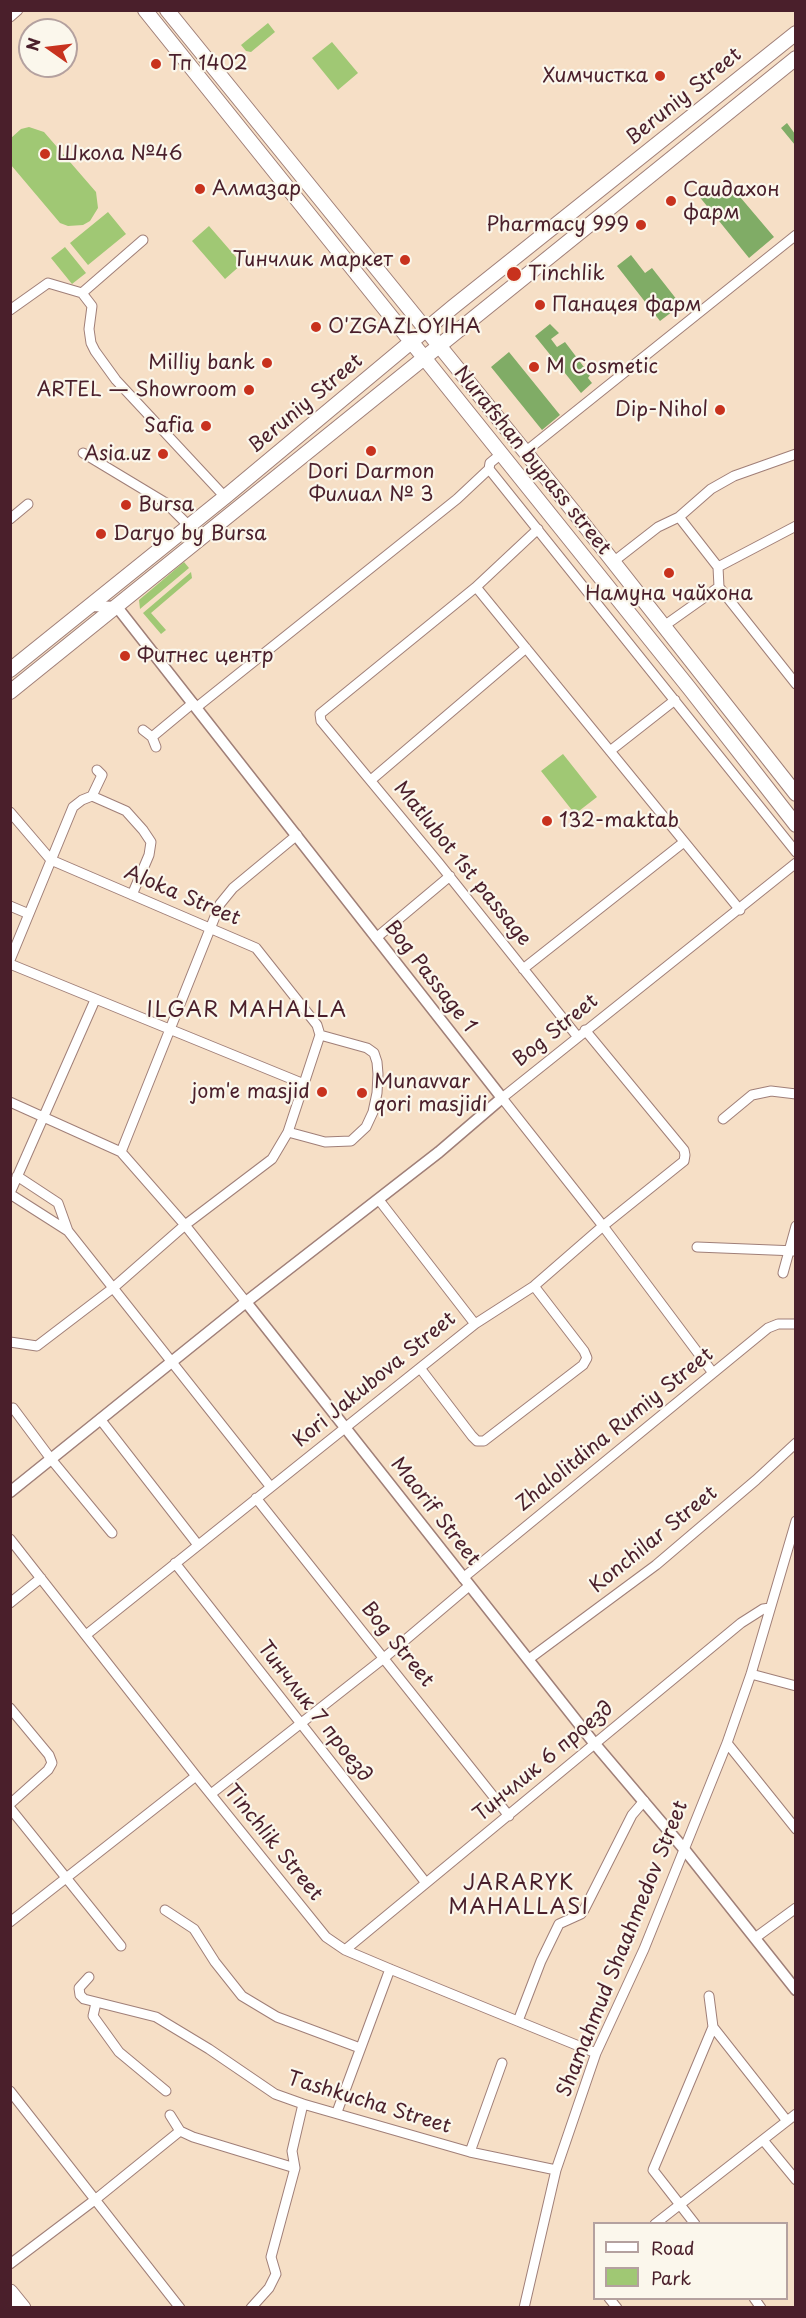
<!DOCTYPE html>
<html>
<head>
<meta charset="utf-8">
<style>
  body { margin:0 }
  #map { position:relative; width:806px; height:2318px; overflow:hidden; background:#f6dfc6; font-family:"Playpen Sans",sans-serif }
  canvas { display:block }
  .frame { position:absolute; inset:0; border:12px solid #4a1f2b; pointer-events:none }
  .legend { position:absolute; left:593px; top:2222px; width:195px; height:78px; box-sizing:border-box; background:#fbf7ec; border:2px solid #b4a19f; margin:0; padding:8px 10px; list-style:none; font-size:18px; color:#4a1f2b }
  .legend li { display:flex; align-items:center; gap:12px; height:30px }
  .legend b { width:30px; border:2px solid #b4a19f }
  .north { position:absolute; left:18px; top:18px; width:60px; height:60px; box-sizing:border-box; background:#fbf7ec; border:2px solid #b4a19f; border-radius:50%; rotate:284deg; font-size:16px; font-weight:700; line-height:24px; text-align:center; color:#4a1f2b }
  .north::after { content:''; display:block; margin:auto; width:21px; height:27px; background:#c8321e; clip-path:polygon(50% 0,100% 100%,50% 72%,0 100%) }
</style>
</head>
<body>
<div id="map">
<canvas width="806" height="2318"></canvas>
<div class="frame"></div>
<ul class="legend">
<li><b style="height:8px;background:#fff"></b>Road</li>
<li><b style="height:16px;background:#a0c874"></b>Park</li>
</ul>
<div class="north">N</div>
</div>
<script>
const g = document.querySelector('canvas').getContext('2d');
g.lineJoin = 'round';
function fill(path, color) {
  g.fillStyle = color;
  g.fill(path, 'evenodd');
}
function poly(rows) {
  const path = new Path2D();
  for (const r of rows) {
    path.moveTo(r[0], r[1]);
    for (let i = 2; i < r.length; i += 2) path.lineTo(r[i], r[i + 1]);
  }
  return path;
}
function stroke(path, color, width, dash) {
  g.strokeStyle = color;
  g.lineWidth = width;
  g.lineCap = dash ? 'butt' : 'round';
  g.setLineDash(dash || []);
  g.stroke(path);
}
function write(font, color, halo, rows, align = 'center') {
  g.font = font + ' "Playpen Sans",sans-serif';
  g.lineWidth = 4.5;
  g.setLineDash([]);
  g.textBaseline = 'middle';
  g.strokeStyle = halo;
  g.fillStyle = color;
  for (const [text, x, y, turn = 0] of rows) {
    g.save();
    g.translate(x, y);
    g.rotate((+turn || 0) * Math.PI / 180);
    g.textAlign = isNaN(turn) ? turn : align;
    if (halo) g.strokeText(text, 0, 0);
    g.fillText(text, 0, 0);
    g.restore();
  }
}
const green = poly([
  [268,23,275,32,251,52,246,51,241,45],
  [332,42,358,73,338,90,312,58],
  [29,127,44,132,96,192,98,208,90,221,83,225,68,226,60,223,11,165,11,138,21,129],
  [108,212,126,234,88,265,70,243],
  [209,226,242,264,225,279,192,241],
  [65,247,86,273,72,284,51,258],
  [184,562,189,568,140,609,139,600],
  [191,572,192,578,151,613,166,630,161,634,143,613],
  [563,754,597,797,575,814,541,771]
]);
const forest = poly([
  [787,123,795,134,795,145,781,128],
  [708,187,715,195,720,191,726,198,735,191,774,237,749,258,698,195],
  [631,255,645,273,652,268,681,305,660,321,617,266],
  [550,324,559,333,551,339,557,347,565,342,590,375,588,378,592,383,581,393,535,336],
  [509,352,560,415,542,430,491,367]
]);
const minor = poly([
  [10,17,18,10],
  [82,293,143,240],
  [10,310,48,283,82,293,92,306,89,329,91,343,95,351,116,380,225,497],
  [525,452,796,235],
  [83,453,166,503,189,526],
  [489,469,796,852],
  [679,517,718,567,719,587,796,684],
  [10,519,28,504],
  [538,529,476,587,320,714,321,721,438,862,577,1036],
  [613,562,658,527,679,517,711,489,734,476,796,454],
  [718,567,796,526],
  [476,587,740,910],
  [664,626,719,587],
  [197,707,457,499,489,469,490,463,501,454],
  [143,730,152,737,156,747],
  [152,737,193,703],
  [610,751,675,700],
  [371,780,526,648],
  [92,796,102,775,97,770],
  [10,812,51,860,256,948,317,1025,320,1035,288,1132,272,1159,185,1225,113,1288,37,1346,10,1342],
  [10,906,29,914],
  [376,938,450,876],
  [10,960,73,807,82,800,92,796,126,811,143,830,151,842,149,855,132,895],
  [10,964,304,1084],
  [523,969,684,842],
  [10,1102,121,1152,185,1225,246,1302],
  [723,1119,752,1095,771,1091,796,1094],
  [288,1132,325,1142,351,1141,366,1127,373,1112,377,1093,378,1074,377,1062,374,1053,367,1048,320,1035],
  [121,1152,220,904,233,888,297,835],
  [17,1176,58,1203,68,1231],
  [10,1193,95,1000],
  [10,1194,68,1231,270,1486],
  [379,1200,475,1324],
  [697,1247,796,1251],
  [783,1273,796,1226],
  [420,1368,472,1436,477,1441,484,1441,583,1365,587,1358,584,1351,534,1286],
  [713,1373,603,1226,502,1098,796,863],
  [13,1408,51,1459,112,1533],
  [100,1419,198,1545],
  [256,1498,509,1816],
  [10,1539,196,1776,326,1937,345,1950,390,1969,596,2053],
  [175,1563,426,1883],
  [463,1578,768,1328,778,1324,796,1324],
  [10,1603,41,1578],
  [86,1635,475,1324,534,1286,603,1226,684,1161,685,1155,684,1150,585,1030],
  [529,1659,656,1565,756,1480,796,1443],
  [751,1674,796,1686],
  [10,1708,49,1755,52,1763,48,1770,10,1804],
  [727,1743,796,1829],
  [211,1794,384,1658,469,1586],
  [10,1808,121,1946],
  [165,1910,194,1929,215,1962,242,1996,277,2017,360,2048],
  [10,1922,196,1776],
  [755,1938,796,1908],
  [345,1950,741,1623,763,1609,770,1608],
  [89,1977,79,1988,80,1995,84,1999,156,2017,209,2049,275,2094,303,2104,470,2152,556,2170],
  [709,1996,713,2027,787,2121],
  [96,2003,93,2016,119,2052,166,2091],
  [518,2021,541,1961,559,1924,581,1914,584,1910,632,1815,644,1801],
  [10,2091,180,2308],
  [337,2112,390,1969],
  [170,2115,180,2131,193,2137,295,2168],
  [763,2140,796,2180],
  [470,2152,502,2063],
  [655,2224,796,2114],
  [695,2224,653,2170,713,2027],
  [10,2264,96,2199,180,2131],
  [609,2298,617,2308],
  [754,2298,761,2308],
  [251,2308,269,2288,276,2274,271,2257,295,2168,292,2151,303,2104],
  [524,2308,556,2170,596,2053,644,1949,727,1743,751,1674,796,1521]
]);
const tertiary = poly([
  [246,1302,594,1743,684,1849,796,1990],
  [10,1492,246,1302,439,1152,502,1098,117,607,90,606]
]);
const primary = poly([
  [145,10,690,689,796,825],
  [167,10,574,512,796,794],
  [10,670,225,497,453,307,796,33],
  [10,692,796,58]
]);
const trunk = poly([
  [10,2292,23,2308]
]);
const markers = [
  [156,64,6,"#c8321e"],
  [660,76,6,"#c8321e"],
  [45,154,6,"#c8321e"],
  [200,189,6,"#c8321e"],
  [671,201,6,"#c8321e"],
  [641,225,6,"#c8321e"],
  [405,260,6,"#c8321e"],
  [514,274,8,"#c8321e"],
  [540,305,6,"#c8321e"],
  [316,327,6,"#c8321e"],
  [267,363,6,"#c8321e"],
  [534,367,6,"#c8321e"],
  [249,390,6,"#c8321e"],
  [720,410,6,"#c8321e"],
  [206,426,6,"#c8321e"],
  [371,451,6,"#c8321e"],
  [163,454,6,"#c8321e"],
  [126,505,6,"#c8321e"],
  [101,534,6,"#c8321e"],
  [669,573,6,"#c8321e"],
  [125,656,6,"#c8321e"],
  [547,821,6,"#c8321e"],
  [322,1092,6,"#c8321e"],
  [362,1093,6,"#c8321e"]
];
const poiNames = [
  ["Тп 1402",168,64],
  ["Химчистка",648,76,"right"],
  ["Школа №46",57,154],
  ["Алмазар",212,189],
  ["Саидахон",683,190],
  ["фарм",683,213],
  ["Pharmacy 999",629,225,"right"],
  ["Тинчлик маркет",393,260,"right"],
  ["Tinchlik",528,274],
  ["Панацея фарм",552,305],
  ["O'ZGAZLOYIHA",328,327],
  ["Milliy bank",255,363,"right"],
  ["M Cosmetic",546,367],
  ["ARTEL — Showroom",237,390,"right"],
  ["Dip-Nihol",708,410,"right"],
  ["Safia",194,426,"right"],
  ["Asia.uz",151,454,"right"],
  ["Dori Darmon",371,472,"center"],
  ["Филиал № 3",371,495,"center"],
  ["Bursa",138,505],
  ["Daryo by Bursa",113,534],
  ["Намуна чайхона",669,594,"center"],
  ["Фитнес центр",137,656],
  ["132-maktab",559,821],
  ["Munavvar",374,1082],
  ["qori masjidi",374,1105],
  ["jom'e masjid",310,1092,"right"]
];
const streetNames = [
  ["Beruniy Street",684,97,-39],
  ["Beruniy Street",306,404,-40],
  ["Nurafshan bypass street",532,461,51],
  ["Matlubot 1st passage",462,864,51],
  ["Aloka Street",182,896,23],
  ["Bog Passage 1",430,977,52],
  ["Bog Street",556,1031,-39],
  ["Kori Jakubova Street",375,1380,-39],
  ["Zhalolitdina Rumiy Street",615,1430,-39],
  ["Maorif Street",435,1512,52],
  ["Konchilar Street",654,1540,-39],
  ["Bog Street",397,1645,51],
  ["Тинчлик 7 проезд",314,1712,52],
  ["Тинчлик 6 проезд",544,1762,-40],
  ["Tinchlik Street",273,1843,51],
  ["Shamahmud Shaahmedov Street",623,1949,-68],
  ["Tаshkucha Street",369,2103,17]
];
const neighbourhoodNames = [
  ["ILGAR MAHALLA",247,1011],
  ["JARARYK",519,1884],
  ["MAHALLASI",519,1908]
];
fill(green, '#a0c874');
fill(forest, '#80ac66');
stroke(minor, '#a07f78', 11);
stroke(tertiary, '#a07f78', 13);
stroke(primary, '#a07f78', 16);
stroke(trunk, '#a07f78', 17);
stroke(minor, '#fff', 9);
stroke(tertiary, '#fff', 10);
stroke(primary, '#fff', 14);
stroke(trunk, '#fff', 15);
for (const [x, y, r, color] of markers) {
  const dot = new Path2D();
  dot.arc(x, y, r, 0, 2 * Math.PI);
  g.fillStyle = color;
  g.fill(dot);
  stroke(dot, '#fbf7ec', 2);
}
write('20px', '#4a1f2b', '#fbf7ec', poiNames, 'left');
write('20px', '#4a1f2b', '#fbf7ec', streetNames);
g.letterSpacing = '1.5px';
write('21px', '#4a1f2b', '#fbf7ec', neighbourhoodNames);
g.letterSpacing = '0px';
</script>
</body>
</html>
